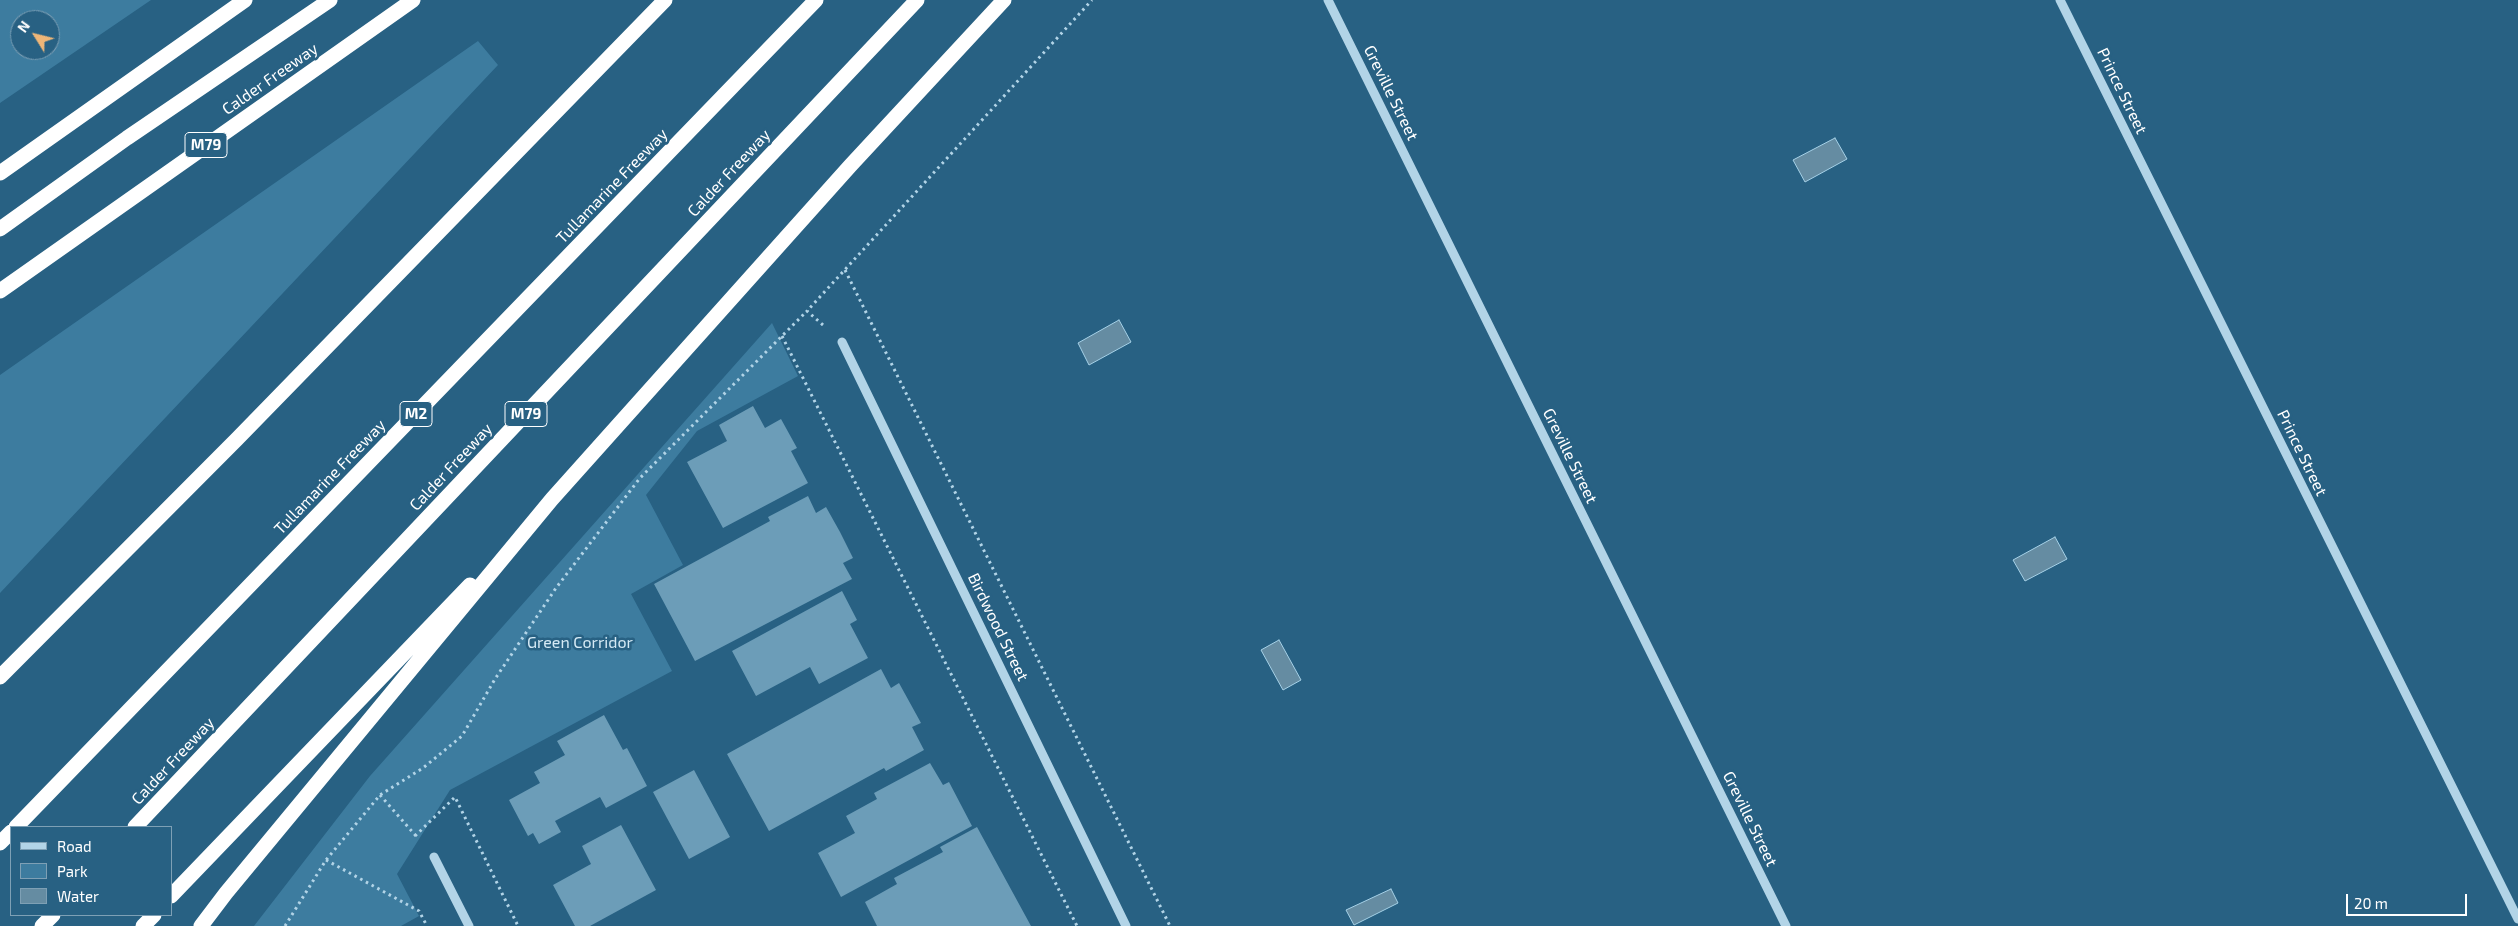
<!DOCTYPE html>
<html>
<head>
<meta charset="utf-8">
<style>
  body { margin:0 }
  #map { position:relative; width:2518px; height:926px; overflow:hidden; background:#286183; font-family:"Exo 2",sans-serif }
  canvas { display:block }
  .legend { position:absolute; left:10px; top:826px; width:162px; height:90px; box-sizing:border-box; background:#286183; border:1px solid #7ea0b5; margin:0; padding:6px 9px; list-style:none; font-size:15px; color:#fff }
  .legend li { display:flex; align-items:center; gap:10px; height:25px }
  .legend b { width:25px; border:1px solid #7ea0b5 }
  .north { position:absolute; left:10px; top:10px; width:50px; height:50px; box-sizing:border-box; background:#286183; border:1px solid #7ea0b5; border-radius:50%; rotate:306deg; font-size:14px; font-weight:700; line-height:20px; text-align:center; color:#fff }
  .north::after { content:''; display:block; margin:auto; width:18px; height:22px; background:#eeb678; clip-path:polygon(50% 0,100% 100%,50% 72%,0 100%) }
  .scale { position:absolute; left:2346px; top:894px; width:121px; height:22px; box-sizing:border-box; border:2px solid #fff; border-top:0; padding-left:6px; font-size:15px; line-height:18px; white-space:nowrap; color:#fff; -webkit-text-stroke:4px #286183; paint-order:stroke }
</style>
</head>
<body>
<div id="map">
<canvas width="2518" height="926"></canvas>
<ul class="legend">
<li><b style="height:6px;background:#b2d4e7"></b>Road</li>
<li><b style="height:14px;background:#3d7c9f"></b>Park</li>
<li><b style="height:14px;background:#658ca2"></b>Water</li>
</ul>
<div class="north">N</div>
<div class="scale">20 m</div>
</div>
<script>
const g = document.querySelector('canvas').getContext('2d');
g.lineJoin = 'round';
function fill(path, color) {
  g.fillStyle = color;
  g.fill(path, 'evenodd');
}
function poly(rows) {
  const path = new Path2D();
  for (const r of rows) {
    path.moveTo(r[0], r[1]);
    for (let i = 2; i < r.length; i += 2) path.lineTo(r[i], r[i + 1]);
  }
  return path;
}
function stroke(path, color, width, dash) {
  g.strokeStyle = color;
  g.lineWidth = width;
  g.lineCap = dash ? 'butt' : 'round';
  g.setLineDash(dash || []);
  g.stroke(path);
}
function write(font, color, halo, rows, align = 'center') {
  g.font = font + ' "Exo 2",sans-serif';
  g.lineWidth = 5;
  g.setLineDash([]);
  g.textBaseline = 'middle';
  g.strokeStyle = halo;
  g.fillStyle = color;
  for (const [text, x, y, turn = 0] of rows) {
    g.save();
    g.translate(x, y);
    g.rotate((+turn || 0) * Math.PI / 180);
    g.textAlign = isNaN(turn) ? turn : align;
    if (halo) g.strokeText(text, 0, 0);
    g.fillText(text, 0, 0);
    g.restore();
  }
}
const green = poly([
  [0,0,151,0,0,103],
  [20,20,50,20,50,50,20,50],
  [478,41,498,65,0,593,0,375],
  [772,323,798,376,697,431,646,495,683,565,631,594,672,671,450,790,397,874,419,916,401,926,254,926,370,776]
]);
const water = poly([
  [1835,138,1847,159,1805,182,1793,160,1835,138],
  [1119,320,1131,342,1089,365,1078,343,1119,320],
  [2055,537,2067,559,2025,581,2013,560,2055,537],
  [1279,640,1301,680,1283,690,1261,650,1279,640],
  [1391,889,1398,903,1354,925,1346,910,1391,889]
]);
const building = poly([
  [753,406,765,428,781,419,797,448,791,451,808,483,723,528,687,462,727,441,719,425],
  [808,496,816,513,826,507,840,532,853,558,843,563,852,579,695,661,654,584,770,521,768,517],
  [842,591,857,620,850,624,868,658,819,684,810,667,756,696,732,651],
  [881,669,891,688,899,683,921,723,912,727,924,750,886,771,884,768,769,831,727,754],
  [604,715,623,750,627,748,647,786,606,808,600,797,555,821,561,832,539,844,533,833,528,836,509,800,540,783,534,772,565,755,557,741],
  [930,763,943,785,949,782,972,826,841,897,818,853,855,833,846,816,877,799,874,793],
  [694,770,730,837,689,859,653,792],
  [621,825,656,890,590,926,575,926,553,885,591,864,582,846],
  [977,827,1031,926,877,926,865,902,897,884,894,878,943,852,940,847]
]);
const path = poly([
  [845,270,1170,926],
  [823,325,807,311,1092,0],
  [782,336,1077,926],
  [380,795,416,836],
  [415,836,455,797,518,926],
  [326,860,419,911,427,926],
  [285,926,326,860,380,795,423,768,462,736,495,679,556,588,640,478,807,311]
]);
const minor = poly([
  [1328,0,1786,926],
  [2060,0,2518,919],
  [842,342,1126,926],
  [434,857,469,926]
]);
const highway = poly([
  [0,173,245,0],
  [0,229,127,138,330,0],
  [0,291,413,0],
  [0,677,237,439,665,0],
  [16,827,816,0],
  [135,827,917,0],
  [0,843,11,832],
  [171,896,470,585],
  [42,926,53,915],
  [143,926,154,915],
  [201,926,226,893,552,499,850,166,1004,0]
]);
const shields = [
  [206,145,42],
  [416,414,32],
  [526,414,42]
];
const shieldNames = [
  ["M79",206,145],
  ["M2",416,414],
  ["M79",526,414]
];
const streetNames = [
  ["Calder Freeway",270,79,-35],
  ["Prince Street",2122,91,64],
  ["Greville Street",1391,93,64],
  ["Calder Freeway",729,173,-47],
  ["Tullamarine Freeway",612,186,-46],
  ["Prince Street",2302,453,64],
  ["Greville Street",1570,456,64],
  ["Calder Freeway",451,467,-47],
  ["Tullamarine Freeway",330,477,-46],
  ["Birdwood Street",998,627,64],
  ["Calder Freeway",173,761,-47],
  ["Greville Street",1750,819,64]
];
const parkNames = [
  ["Green Corridor",580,643]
];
fill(green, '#3d7c9f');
fill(water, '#658ca2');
stroke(water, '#a6d1e7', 1);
fill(building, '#6c9db8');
stroke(path, '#b2d4e7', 3, [2.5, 4]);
stroke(minor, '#b2d4e7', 9);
stroke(highway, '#fff', 15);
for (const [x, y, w] of shields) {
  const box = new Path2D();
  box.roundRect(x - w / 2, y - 12.5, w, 25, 4);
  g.fillStyle = '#286183';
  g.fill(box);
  stroke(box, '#fff', 1);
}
write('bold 15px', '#fff', null, shieldNames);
write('16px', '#fff', '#286183', streetNames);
write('16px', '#d5eaf5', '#286183', parkNames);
</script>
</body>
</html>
